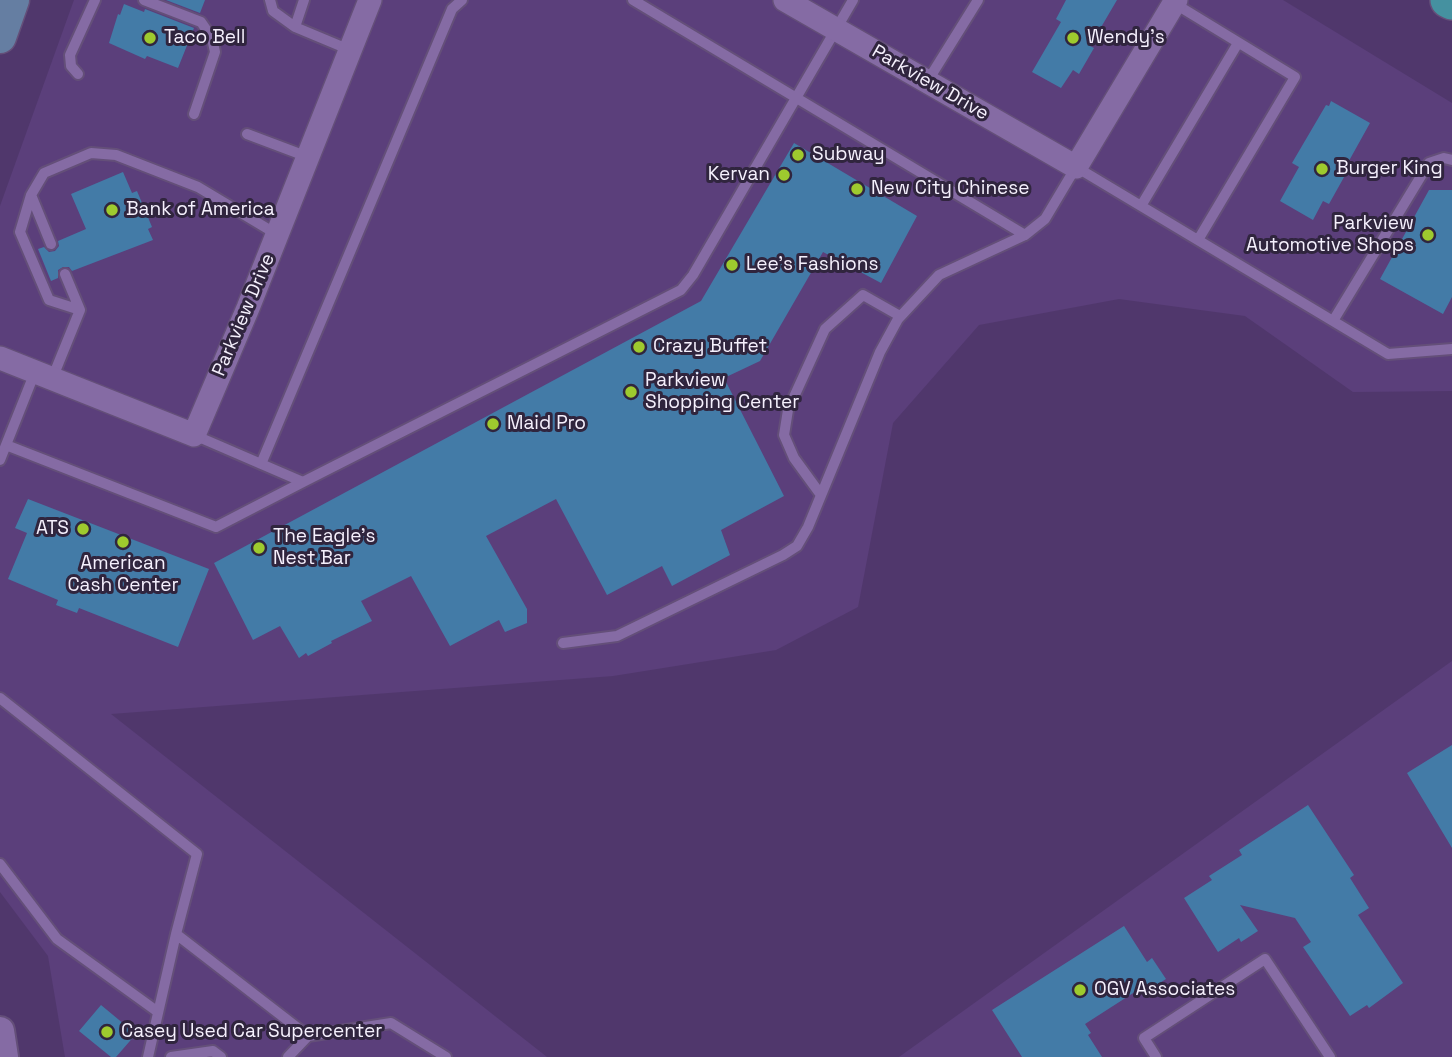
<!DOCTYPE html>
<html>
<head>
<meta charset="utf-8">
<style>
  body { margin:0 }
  canvas { display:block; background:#50376c }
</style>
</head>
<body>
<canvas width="1452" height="1057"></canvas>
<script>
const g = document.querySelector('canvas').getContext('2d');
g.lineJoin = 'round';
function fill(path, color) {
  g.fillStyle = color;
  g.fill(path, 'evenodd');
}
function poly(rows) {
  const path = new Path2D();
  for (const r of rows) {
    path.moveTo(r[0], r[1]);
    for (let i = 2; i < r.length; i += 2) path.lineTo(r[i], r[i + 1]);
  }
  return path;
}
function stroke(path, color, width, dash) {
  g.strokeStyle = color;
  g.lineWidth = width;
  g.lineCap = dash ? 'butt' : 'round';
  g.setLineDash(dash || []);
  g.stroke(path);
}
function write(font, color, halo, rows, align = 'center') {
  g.font = font + ' "Space Grotesk",sans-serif';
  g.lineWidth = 6;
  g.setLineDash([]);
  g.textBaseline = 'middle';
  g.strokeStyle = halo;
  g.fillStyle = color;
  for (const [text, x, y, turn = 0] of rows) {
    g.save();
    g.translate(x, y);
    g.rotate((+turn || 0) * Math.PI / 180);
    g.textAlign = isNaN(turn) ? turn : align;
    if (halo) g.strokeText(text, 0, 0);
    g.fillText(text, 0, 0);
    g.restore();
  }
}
const built = poly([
  [74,0,1283,0,1452,103,1452,391,1353,392,1245,316,1119,299,979,325,893,423,858,607,776,650,613,676,111,714,547,1057,65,1057,48,956,0,892,0,206],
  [1452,661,1452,1057,899,1057]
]);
const building = poly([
  [166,0,205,0,200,13],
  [1066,0,1117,0,1090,46,1094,48,1079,74,1073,70,1061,88,1032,72,1061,22,1056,19],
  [124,4,144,12,145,9,194,28,178,68,147,56,145,59,109,43,118,14,120,15],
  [1331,101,1370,123,1345,168,1348,170,1329,204,1323,201,1313,220,1280,201,1299,167,1292,163,1326,105,1329,106],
  [794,143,917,216,881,283,823,252,760,361,724,378,784,496,721,530,730,555,672,586,662,566,607,595,556,499,486,536,527,609,527,623,505,632,499,620,450,646,411,576,361,601,372,621,331,641,332,643,308,656,306,653,299,658,280,626,253,640,214,563,701,301],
  [123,172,132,193,137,191,152,227,148,229,153,240,72,271,69,267,63,267,58,270,58,278,51,281,38,249,44,247,49,252,55,251,59,246,58,241,86,229,71,194],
  [1429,190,1452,190,1452,297,1443,314,1380,279],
  [28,499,209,569,178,647,79,608,77,613,56,605,58,600,8,579,27,533,15,528],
  [1452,745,1452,848,1407,773],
  [1308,805,1354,875,1350,878,1369,908,1358,915,1403,983,1369,1008,1367,1005,1350,1016,1303,947,1311,942,1295,918,1240,905,1258,931,1241,942,1239,938,1218,952,1184,898,1212,880,1209,876,1242,855,1239,850],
  [1124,926,1147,962,1152,958,1166,979,1144,993,1141,988,1085,1024,1091,1033,1088,1035,1102,1057,1022,1057,992,1010],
  [101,1005,136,1034,116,1057,111,1057,79,1031]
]);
const service = poly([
  [144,0,201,22,212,38,215,52,194,114],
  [270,0,273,11,295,27,350,50],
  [633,0,1025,235,1045,219,1076,167,1388,354,1452,349],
  [1172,2,1295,77,1198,240],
  [295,27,304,0],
  [78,74,71,66,70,55,95,0],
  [927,82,978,0],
  [247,134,308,157],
  [31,195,20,232,49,300,80,310],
  [1141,206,1238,43],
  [51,244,31,195,44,173,91,153,116,155,198,187,278,235],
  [1333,321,1429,163,1444,158,1452,160],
  [52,379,80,310,65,274],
  [194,435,303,482,681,290,693,275,853,0],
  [6,445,216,527,303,482],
  [0,460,35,372],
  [261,464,452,9,462,0],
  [821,495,794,458,784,435,788,410,825,329,863,295,900,316],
  [563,643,617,636,783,555,797,546,808,527,880,352,898,319,939,275,1025,235],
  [0,698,197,854,176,934],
  [0,864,57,939,158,1012],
  [148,1057,176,934,308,1036,391,1023,446,1057],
  [171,1057,213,1051,221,1057],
  [288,1057,308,1036],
  [1156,1057,1144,1038,1265,959,1330,1057]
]);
const minor = poly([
  [785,0,1076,167,1176,0],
  [0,358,194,435,248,308,370,0]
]);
const tertiary = poly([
  [0,1031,4,1057]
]);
const secondary = poly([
  [0,37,13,0]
]);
const primary = poly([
  [1448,0,1452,2]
]);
const markers = [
  [150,38,7,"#9eca2e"],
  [1073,38,7,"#9eca2e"],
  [798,155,7,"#9eca2e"],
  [1322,169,7,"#9eca2e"],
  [784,175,7,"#9eca2e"],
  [857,189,7,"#9eca2e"],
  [112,210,7,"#9eca2e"],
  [1428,235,7,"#9eca2e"],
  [732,265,7,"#9eca2e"],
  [639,347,7,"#9eca2e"],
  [631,392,7,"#9eca2e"],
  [493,424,7,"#9eca2e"],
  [83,529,7,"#9eca2e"],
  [123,542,7,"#9eca2e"],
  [259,548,7,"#9eca2e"],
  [1080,990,7,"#9eca2e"],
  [107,1032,7,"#9eca2e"]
];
const poiNames = [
  ["Taco Bell",164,38],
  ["Wendy's",1087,38],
  ["Subway",812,155],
  ["Burger King",1336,169],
  ["Kervan",770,175,"right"],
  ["New City Chinese",871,189],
  ["Bank of America",126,210],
  ["Parkview",1414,224,"right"],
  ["Automotive Shops",1414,246,"right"],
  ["Lee’s Fashions",746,265],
  ["Crazy Buffet",653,347],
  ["Parkview",645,381],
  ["Shopping Center",645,403],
  ["Maid Pro",507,424],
  ["ATS",69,529,"right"],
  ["The Eagle's",273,537],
  ["Nest Bar",273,559],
  ["American",123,564,"center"],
  ["Cash Center",123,586,"center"],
  ["OGV Associates",1094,990],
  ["Casey Used Car Supercenter",121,1032]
];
const streetNames = [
  ["Parkview Drive",930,83,30],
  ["Parkview Drive",244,315,-67]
];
fill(built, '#5b3f7b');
fill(building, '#437ba7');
stroke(service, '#644f79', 14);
stroke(minor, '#644f79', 26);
stroke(tertiary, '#644f79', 32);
stroke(secondary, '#644f79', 35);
stroke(primary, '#644f79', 38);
stroke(service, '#856ba4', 10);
stroke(minor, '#856ba4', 23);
stroke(tertiary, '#856ba4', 28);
stroke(secondary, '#657ea2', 32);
stroke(primary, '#4591a0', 35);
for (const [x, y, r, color] of markers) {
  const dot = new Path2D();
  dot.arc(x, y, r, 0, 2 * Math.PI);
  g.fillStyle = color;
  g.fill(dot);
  stroke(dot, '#30253e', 2.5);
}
write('19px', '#f5f0fd', '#30253e', poiNames, 'left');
write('19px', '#f5f0fd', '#30253e', streetNames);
</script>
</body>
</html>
